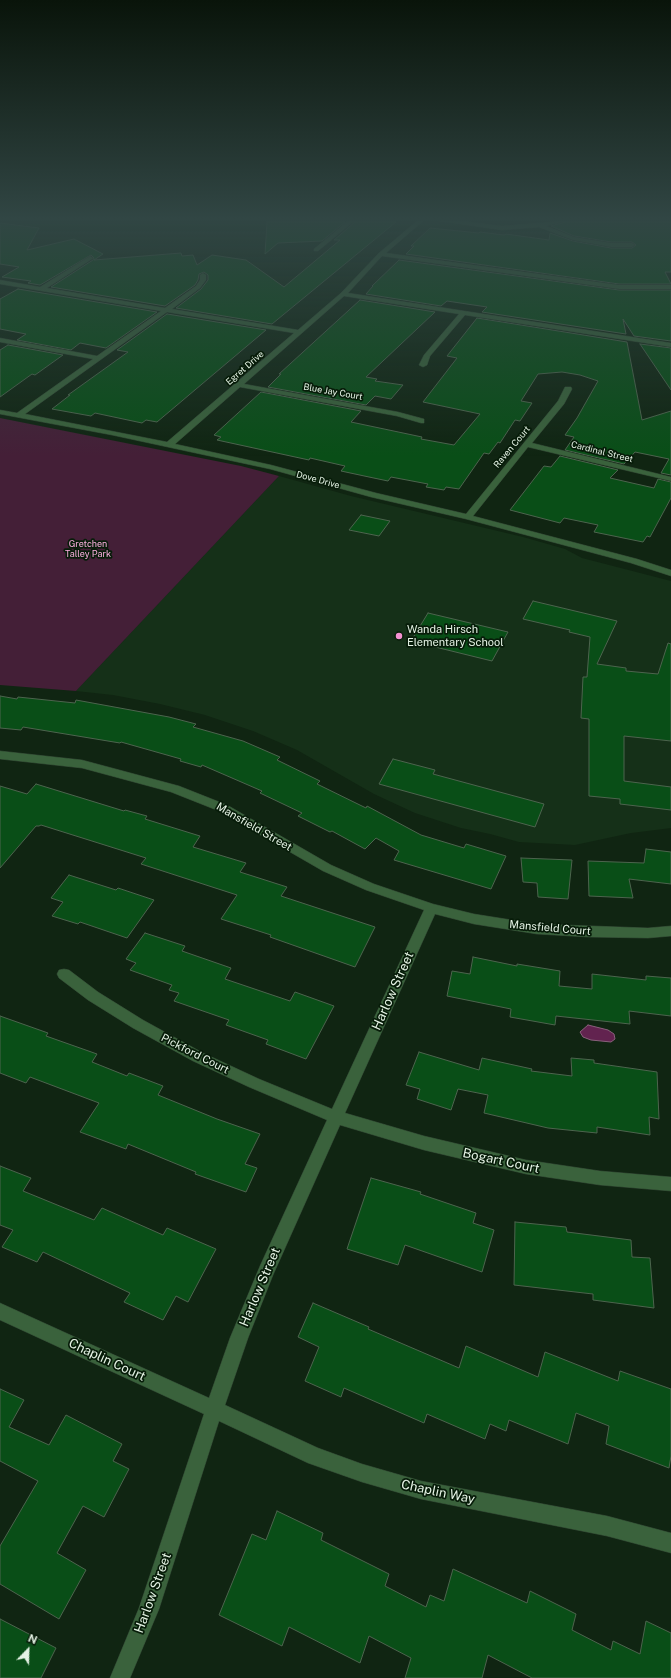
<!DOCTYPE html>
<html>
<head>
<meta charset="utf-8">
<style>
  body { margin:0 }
  #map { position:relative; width:671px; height:1678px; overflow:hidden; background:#102512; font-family:"Public Sans",sans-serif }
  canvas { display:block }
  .north { position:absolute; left:8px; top:1630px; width:40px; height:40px; -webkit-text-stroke:3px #071c09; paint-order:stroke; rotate:23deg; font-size:11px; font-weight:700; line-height:16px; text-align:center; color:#e5f3e5 }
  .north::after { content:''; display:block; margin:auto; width:14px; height:18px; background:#e5f3e5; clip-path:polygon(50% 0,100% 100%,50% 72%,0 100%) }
</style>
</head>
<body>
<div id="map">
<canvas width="671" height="1678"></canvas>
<div class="north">N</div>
</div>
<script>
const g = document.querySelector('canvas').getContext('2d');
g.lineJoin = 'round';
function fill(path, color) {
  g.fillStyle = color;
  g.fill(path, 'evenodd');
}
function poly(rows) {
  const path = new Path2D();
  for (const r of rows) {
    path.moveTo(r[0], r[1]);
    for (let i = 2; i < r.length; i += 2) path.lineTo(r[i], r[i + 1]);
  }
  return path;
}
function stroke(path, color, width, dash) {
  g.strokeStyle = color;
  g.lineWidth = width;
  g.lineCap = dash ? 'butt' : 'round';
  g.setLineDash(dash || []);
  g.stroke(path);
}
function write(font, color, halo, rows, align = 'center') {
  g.font = font + ' "Public Sans",sans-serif';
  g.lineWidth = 3.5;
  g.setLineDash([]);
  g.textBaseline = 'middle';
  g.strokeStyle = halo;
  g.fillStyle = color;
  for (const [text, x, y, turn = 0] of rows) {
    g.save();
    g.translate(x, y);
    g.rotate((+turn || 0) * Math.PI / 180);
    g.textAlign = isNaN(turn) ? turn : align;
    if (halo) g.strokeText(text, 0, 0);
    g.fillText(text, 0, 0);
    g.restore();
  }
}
const built = poly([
  [279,476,351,496,523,537,565,549,582,558,671,581,671,828,631,833,575,845,519,842,490,834,461,828,415,813,374,794,297,750,253,731,205,715,160,704,113,695,76,691]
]);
const green = poly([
  [0,418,241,466,279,476,76,691,0,685]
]);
const water = poly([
  [588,1025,608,1030,614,1034,615,1039,611,1042,591,1040,583,1037,580,1032,588,1025]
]);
const building = poly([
  [267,222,345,222,322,241,278,243,265,254,267,222],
  [355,222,396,222,272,324,176,308,201,289,208,280,208,275,204,272,199,274,198,280,195,285,165,306,51,287,93,260,94,258,91,255,40,285,28,283,31,281,2,277,19,267,0,264,0,223,39,228,27,250,74,239,103,254,94,260,181,253,182,256,193,255,197,265,212,255,246,260,284,287,340,240,334,240,355,222],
  [565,222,671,222,671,272,665,272,671,284,619,284,406,254,414,246,411,246,430,228,479,233,480,232,504,235,506,234,549,240,550,233,573,241,611,248,632,248,636,245,632,242,611,242,574,236,551,226,565,222],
  [399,260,619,290,671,290,671,341,634,336,623,319,626,334,482,312,487,307,447,301,441,306,366,294,373,286,372,286,399,260],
  [18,289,157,312,106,348,80,343,71,350,17,340,26,334,0,329,0,299,18,289],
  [360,300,435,312,366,377,377,379,375,381,403,385,391,399,375,396,366,405,268,387,281,374,279,374,360,300],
  [167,314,266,330,157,422,146,420,142,423,95,413,91,416,52,409,70,395,68,395,128,352,117,350,167,314],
  [477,318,627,342,642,420,671,411,671,475,661,473,669,459,635,452,624,464,565,450,574,437,565,435,577,418,598,381,580,375,562,372,538,374,521,401,532,403,520,421,515,420,500,443,498,442,489,454,484,453,459,489,446,487,444,490,426,487,428,484,391,477,388,481,369,477,341,471,345,466,310,458,309,460,217,440,221,437,214,435,261,392,361,411,351,422,422,437,421,439,454,445,480,414,423,402,457,358,447,356,477,318],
  [640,344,671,348,671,390,640,344],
  [8,345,63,355,35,375,32,374,0,397,0,350,8,345],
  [560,456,618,470,610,478,654,488,658,479,671,482,671,498,650,537,647,536,643,542,594,532,598,525,564,518,560,523,510,510,544,466,551,467,560,456],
  [361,515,390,521,379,536,349,530,361,515],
  [533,601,617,621,597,664,626,668,626,671,658,674,668,643,671,644,671,741,624,736,624,781,671,787,671,810,620,804,620,799,589,796,589,719,581,718,583,677,587,677,590,637,569,632,570,630,523,619,533,601],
  [428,613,508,632,492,661,411,641,428,613],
  [0,696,17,699,18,697,75,703,76,700,169,717,196,724,193,727,243,741,280,757,277,760,320,781,317,784,366,808,367,806,421,835,464,848,466,844,506,856,491,889,394,860,399,851,376,838,365,849,332,831,330,832,298,816,302,813,260,793,262,791,202,765,201,767,180,761,181,759,121,742,120,743,23,727,21,730,0,728,0,696],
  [393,759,435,770,433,774,544,804,535,827,379,784,393,759],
  [36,784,124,811,125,810,147,816,145,819,200,836,193,847,246,863,240,872,287,887,281,896,375,927,355,967,270,937,271,935,221,919,237,895,141,864,146,858,41,825,39,826,36,826,0,868,0,786,27,794,36,784],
  [646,849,671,852,671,884,629,879,633,898,589,896,588,861,644,863,646,849],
  [521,858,572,860,568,899,538,897,537,883,523,882,521,858],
  [69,875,116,890,118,888,154,900,127,938,80,922,78,924,52,916,63,902,51,898,69,875],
  [145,933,185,946,182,951,231,968,225,979,290,1001,295,992,334,1006,306,1059,266,1044,268,1040,226,1025,229,1020,174,1001,179,993,169,990,172,985,130,970,136,963,126,959,145,933],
  [473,957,517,966,517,964,560,971,559,986,592,989,592,974,646,980,646,976,671,978,671,1016,629,1011,630,1024,556,1016,555,1025,510,1017,511,1009,447,996,452,971,470,974,473,957],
  [0,1016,48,1033,46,1036,97,1054,92,1062,127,1076,129,1073,163,1086,158,1095,217,1119,260,1134,245,1164,257,1168,246,1192,195,1174,196,1172,128,1144,126,1149,80,1132,99,1103,30,1077,26,1083,0,1073,0,1016],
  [419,1052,479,1070,482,1058,532,1069,531,1071,572,1076,571,1058,594,1060,594,1063,657,1072,659,1119,649,1117,650,1135,597,1127,597,1133,548,1128,484,1113,488,1095,458,1089,451,1110,417,1099,420,1089,406,1085,419,1052],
  [0,1166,31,1178,23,1191,94,1220,102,1208,163,1235,167,1228,216,1249,188,1302,176,1296,163,1320,124,1302,130,1293,43,1252,37,1262,2,1247,13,1230,0,1225,0,1166],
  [371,1178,421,1192,420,1194,476,1213,473,1223,494,1230,482,1272,405,1245,398,1265,347,1249,371,1178],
  [515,1222,566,1227,567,1232,631,1240,632,1257,650,1258,654,1308,593,1300,593,1294,514,1285,515,1222],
  [313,1303,369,1327,368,1329,459,1368,466,1346,538,1377,545,1352,618,1381,620,1371,671,1389,671,1456,669,1468,606,1444,609,1426,576,1413,568,1444,509,1420,506,1431,490,1424,485,1439,427,1414,424,1423,344,1388,341,1397,305,1381,319,1347,298,1337,313,1303],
  [0,1389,24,1400,9,1427,49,1445,66,1415,122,1444,113,1461,129,1469,104,1517,83,1506,57,1553,86,1570,59,1619,0,1584,0,1546,38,1481,0,1461,0,1389],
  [277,1511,323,1533,321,1540,389,1574,385,1586,426,1607,430,1595,444,1601,453,1569,527,1603,530,1591,576,1614,572,1630,611,1650,613,1641,640,1654,646,1621,671,1633,671,1678,532,1678,488,1655,482,1678,405,1678,411,1658,369,1636,360,1663,289,1627,282,1646,219,1615,252,1534,266,1540,277,1511],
  [0,1619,56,1648,41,1678,0,1678,0,1619]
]);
const street = poly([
  [348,221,354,221,318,251,314,251,314,249,348,221],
  [417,221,423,221,386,253,619,285,671,285,671,289,619,289,382,256,348,293,671,343,671,347,465,315,430,356,427,365,423,367,419,365,424,355,459,314,344,296,244,384,398,412,424,419,424,423,421,423,397,416,240,387,175,444,271,465,376,493,466,514,558,401,565,387,571,387,572,389,564,404,532,443,671,477,671,481,528,447,473,516,637,559,671,570,671,576,631,563,466,519,371,497,270,469,112,435,0,414,0,410,17,413,93,359,0,342,0,338,97,356,161,311,0,284,0,280,40,287,90,256,93,258,92,259,47,288,165,308,196,286,200,280,200,275,203,273,206,275,206,280,200,288,172,309,298,330,341,293,379,253,417,221],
  [167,312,294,333,167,442,25,414,167,312],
  [440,221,460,221,502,226,565,221,546,226,574,237,611,243,632,243,635,245,632,247,611,247,573,240,539,227,502,230,440,221],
  [0,751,82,760,179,786,227,805,331,865,374,884,433,904,474,914,537,924,648,928,671,926,671,936,648,938,589,937,537,934,474,924,435,914,345,1113,424,1136,526,1160,600,1171,671,1177,671,1191,600,1185,526,1174,424,1150,340,1125,273,1275,248,1338,225,1405,318,1448,362,1464,421,1481,607,1516,671,1533,671,1553,607,1536,421,1499,362,1482,308,1463,219,1421,159,1609,130,1678,110,1678,139,1608,204,1414,0,1320,0,1303,209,1398,230,1338,260,1266,327,1120,249,1087,193,1061,133,1028,88,1000,59,978,57,974,59,970,64,969,69,970,98,992,143,1020,203,1053,259,1079,332,1109,424,910,366,890,323,871,219,811,171,792,82,768,0,759,0,751]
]);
const markers = [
  [399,636,4,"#f591d2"]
];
const farStreetnames = [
  ["Egret Drive",245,368,-41],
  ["Blue Jay Court",333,392,10],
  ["Raven Court",512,447,-50],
  ["Cardinal Street",602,452,14],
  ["Dove Drive",318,480,15]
];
const farParknames = [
  ["Gretchen",88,544],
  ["Talley Park",88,554]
];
const poiNames = [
  ["Wanda Hirsch",407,630],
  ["Elementary School",407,643]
];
const streetNames = [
  ["Mansfield Street",254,827,30],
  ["Mansfield Court",550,928,5],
  ["Pickford Court",195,1054,27]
];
const nearStreetnames = [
  ["Harlow Street",393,991,-66],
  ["Bogart Court",501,1161,12],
  ["Harlow Street",260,1287,-67],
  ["Chaplin Court",107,1360,25],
  ["Chaplin Way",438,1492,12],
  ["Harlow Street",153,1593,-70]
];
fill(built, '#153018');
fill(green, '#441f37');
fill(water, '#62234f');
stroke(water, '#89617c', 1);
fill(building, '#094e17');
stroke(building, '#4d644e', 1);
stroke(street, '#2e4230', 1);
fill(street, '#3a623c');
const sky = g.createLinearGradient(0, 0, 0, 456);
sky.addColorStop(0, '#09140a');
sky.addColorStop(0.48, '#314644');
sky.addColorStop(1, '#31464400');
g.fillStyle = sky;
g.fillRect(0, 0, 671, 456);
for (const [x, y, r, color] of markers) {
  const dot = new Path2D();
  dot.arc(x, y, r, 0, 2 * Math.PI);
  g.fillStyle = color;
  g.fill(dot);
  stroke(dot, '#071c09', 1.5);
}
write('9px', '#e5f3e5', '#071c09', farStreetnames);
write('9px', '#fdafe0', '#071c09', farParknames);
write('11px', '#e5f3e5', '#071c09', poiNames, 'left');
write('11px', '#e5f3e5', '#071c09', streetNames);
write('13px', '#e5f3e5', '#071c09', nearStreetnames);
</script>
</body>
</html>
